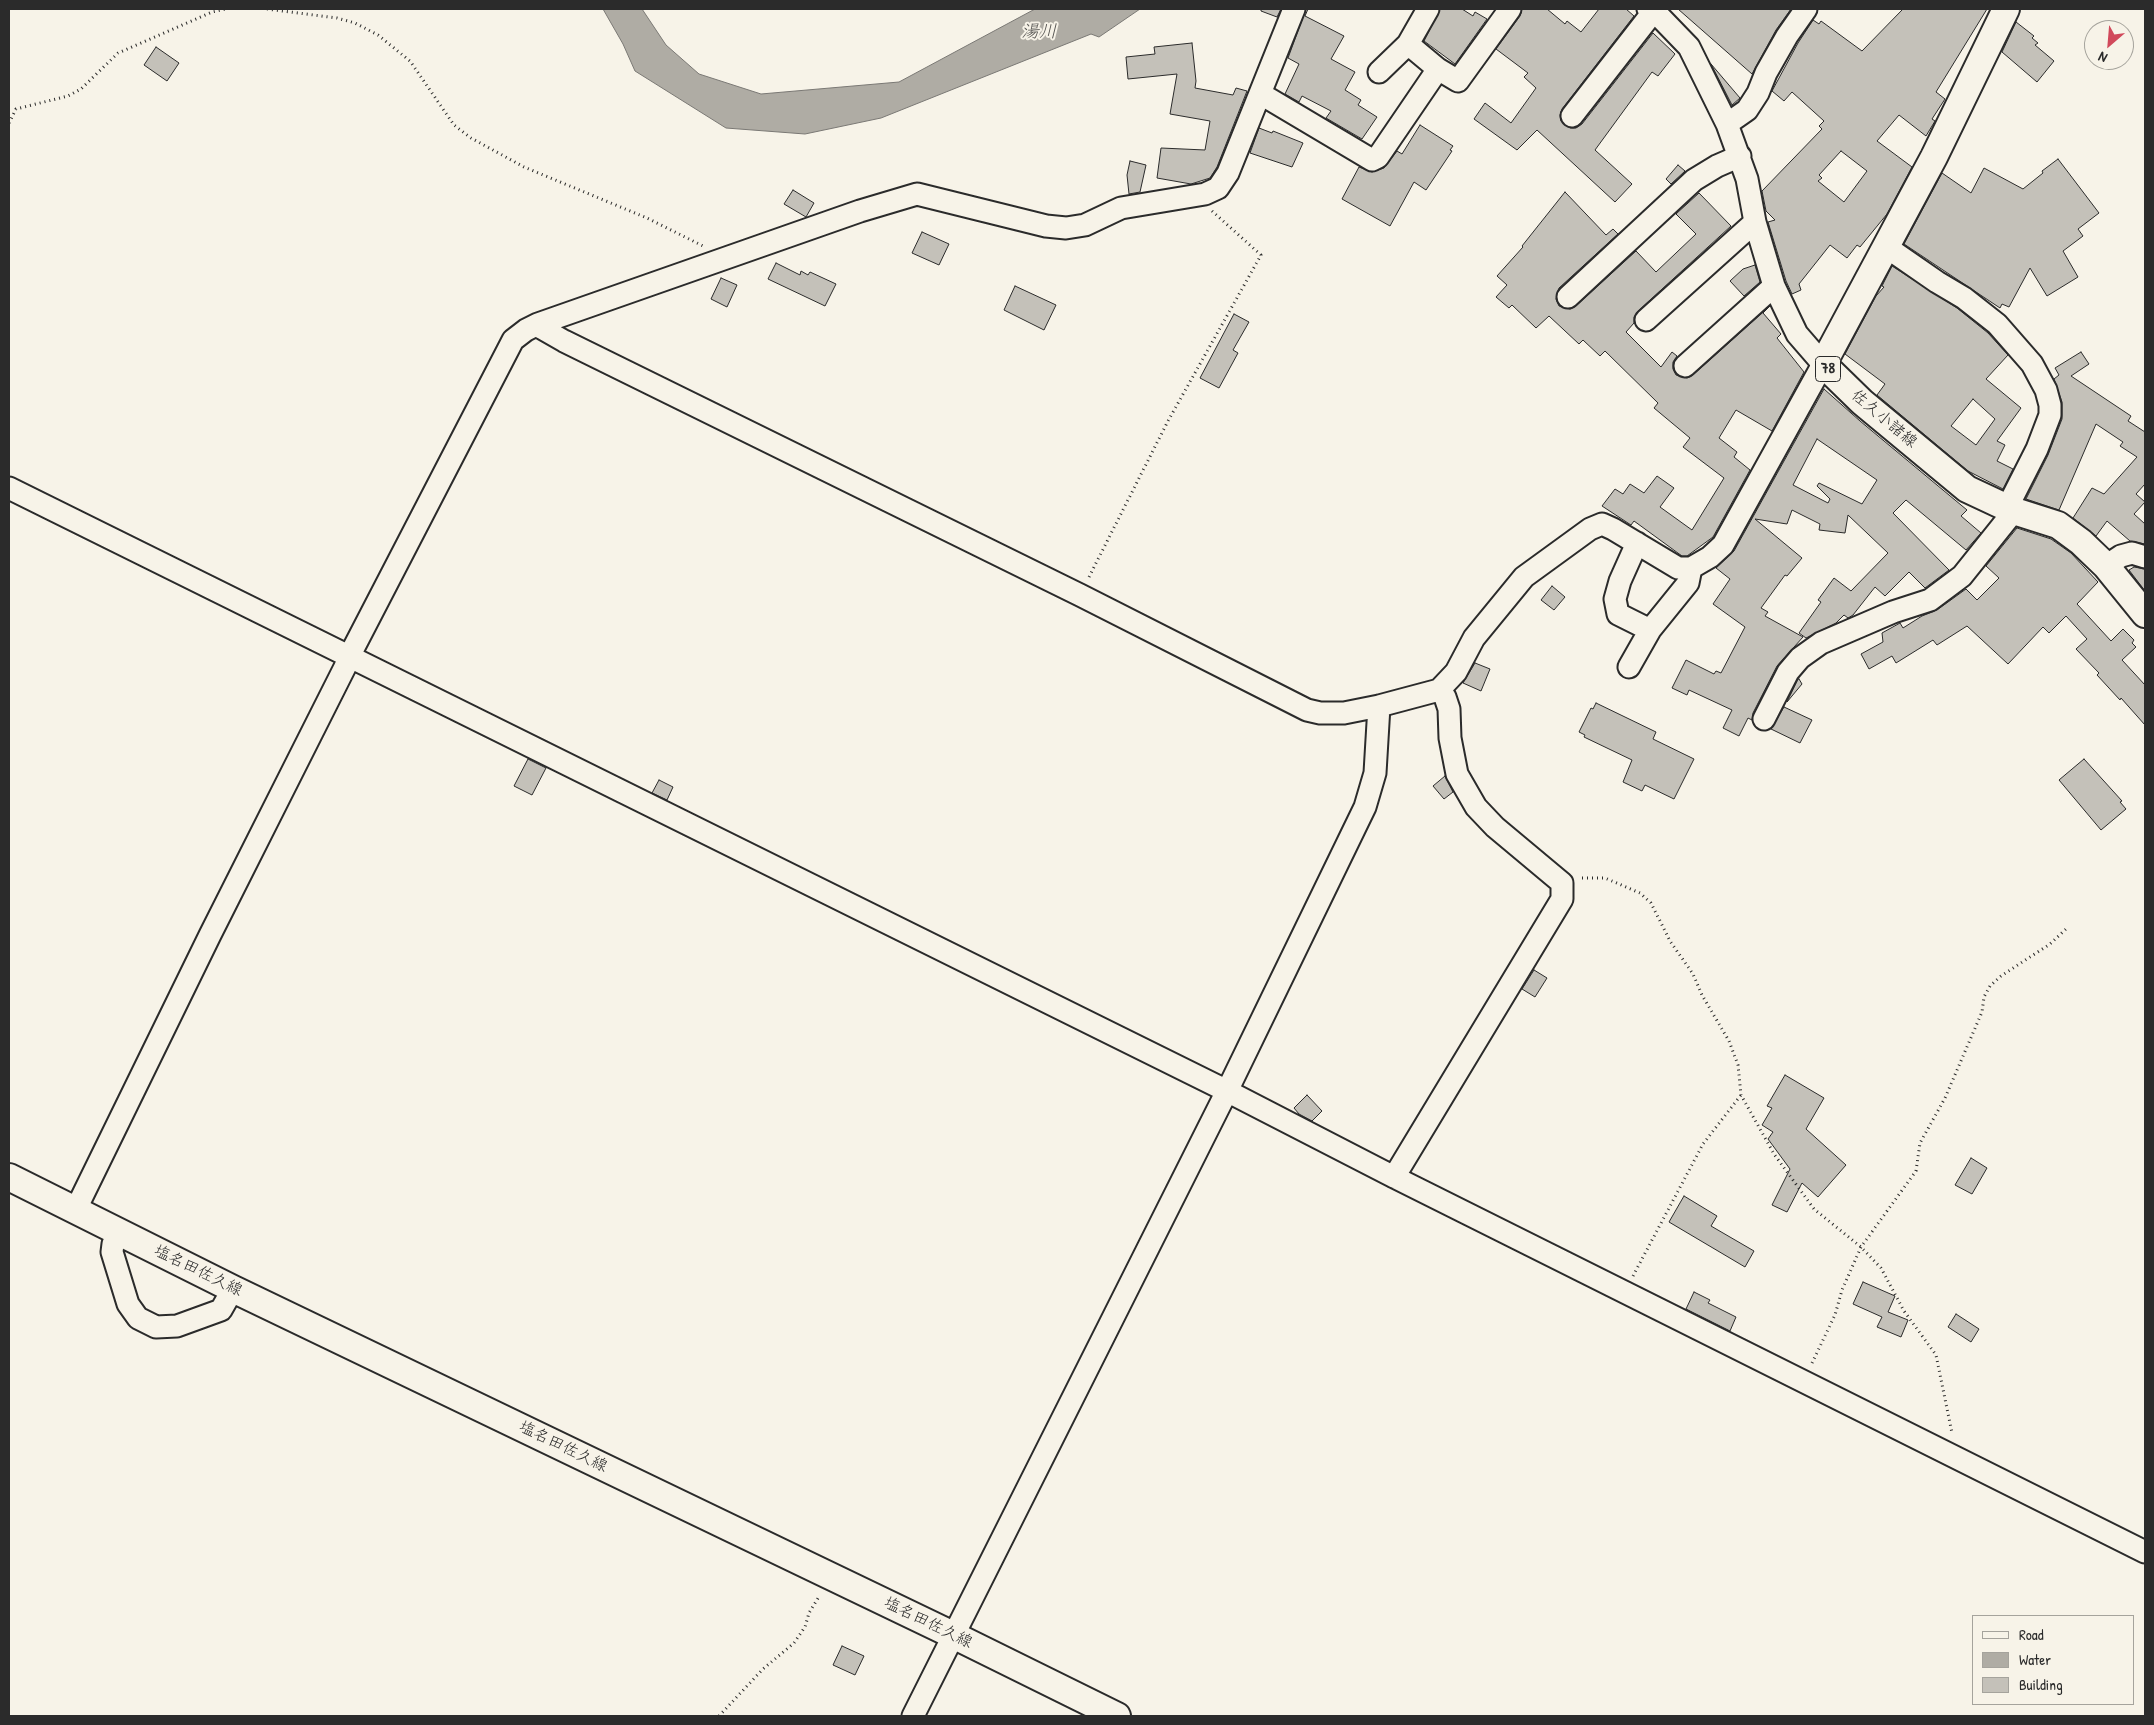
<!DOCTYPE html>
<html>
<head>
<meta charset="utf-8">
<style>
  body { margin:0 }
  #map { position:relative; width:2154px; height:1725px; overflow:hidden; background:#f7f3e8; font-family:"Patrick Hand",sans-serif }
  canvas { display:block }
  .frame { position:absolute; inset:0; border:10px solid #2b2b2b; pointer-events:none }
  .legend { position:absolute; left:1972px; top:1615px; width:162px; height:90px; box-sizing:border-box; background:#f7f3e8; border:1px solid #a5a39c; margin:0; padding:6px 9px; list-style:none; font-size:15px; color:#2b2b2b }
  .legend li { display:flex; align-items:center; gap:10px; height:25px }
  .legend b { width:25px; border:1px solid #a5a39c }
  .north { position:absolute; left:2084px; top:20px; width:50px; height:50px; box-sizing:border-box; background:#f7f3e8; border:1px solid #a5a39c; border-radius:50%; rotate:207deg; font-size:14px; font-weight:700; line-height:20px; text-align:center; color:#2b2b2b }
  .north::after { content:''; display:block; margin:auto; width:18px; height:22px; background:#d1495b; clip-path:polygon(50% 0,100% 100%,50% 72%,0 100%) }
</style>
</head>
<body>
<div id="map">
<canvas width="2154" height="1725"></canvas>
<div class="frame"></div>
<ul class="legend">
<li><b style="height:6px;background:#f7f3e8"></b>Road</li>
<li><b style="height:14px;background:#afaca4"></b>Water</li>
<li><b style="height:14px;background:#c4c1b9"></b>Building</li>
</ul>
<div class="north">N</div>
</div>
<script>
const g = document.querySelector('canvas').getContext('2d');
g.lineJoin = 'round';
function fill(path, color) {
  g.fillStyle = color;
  g.fill(path, 'evenodd');
}
function poly(rows) {
  const path = new Path2D();
  for (const r of rows) {
    path.moveTo(r[0], r[1]);
    for (let i = 2; i < r.length; i += 2) path.lineTo(r[i], r[i + 1]);
  }
  return path;
}
function stroke(path, color, width, dash) {
  g.strokeStyle = color;
  g.lineWidth = width;
  g.lineCap = dash ? 'butt' : 'round';
  g.setLineDash(dash || []);
  g.stroke(path);
}
function write(font, color, halo, rows, align = 'center') {
  g.font = font + ' "Patrick Hand","Klee One",sans-serif';
  g.lineWidth = 4;
  g.setLineDash([]);
  g.textBaseline = 'middle';
  g.strokeStyle = halo;
  g.fillStyle = color;
  for (const [text, x, y, turn = 0] of rows) {
    g.save();
    g.translate(x, y);
    g.rotate((+turn || 0) * Math.PI / 180);
    g.textAlign = isNaN(turn) ? turn : align;
    if (halo) g.strokeText(text, 0, 0);
    g.fillText(text, 0, 0);
    g.restore();
  }
}
const water = poly([
  [603,9,642,9,666,45,699,74,761,94,899,82,1035,9,1140,9,1099,37,1091,34,881,118,805,134,726,128,635,71,623,44,603,9]
]);
const building = poly([
  [1261,9,1281,9,1277,17,1261,11,1261,9],
  [1306,9,1308,9,1305,16,1344,36,1331,59,1355,72,1345,90,1361,100,1358,105,1377,117,1362,139,1326,118,1331,111,1302,96,1299,102,1285,94,1299,64,1288,58,1306,9],
  [1440,9,1462,9,1473,16,1475,12,1487,19,1455,64,1424,41,1440,9],
  [1522,9,1547,9,1565,24,1567,21,1581,32,1599,9,1626,9,1634,16,1562,109,1560,115,1561,121,1570,128,1576,128,1582,124,1653,33,1675,54,1658,76,1652,72,1595,150,1632,184,1615,202,1537,130,1517,150,1474,119,1485,103,1511,123,1536,88,1524,77,1528,73,1496,49,1520,16,1522,9],
  [1678,9,1791,9,1776,30,1752,74,1678,9],
  [1903,9,1987,9,1936,92,1945,99,1932,119,1935,121,1926,136,1899,115,1877,141,1912,167,1887,214,1860,247,1857,245,1847,258,1830,245,1799,284,1801,290,1792,294,1786,281,1768,222,1775,220,1766,211,1762,191,1822,129,1819,126,1824,121,1792,92,1784,101,1772,91,1798,43,1813,20,1819,24,1821,21,1862,51,1903,9],
  [1841,151,1867,171,1844,202,1818,181,1822,178,1819,175,1841,151],
  [2016,22,2034,36,2032,38,2038,43,2035,45,2054,61,2037,82,2002,52,2016,22],
  [1192,43,1196,81,1195,88,1233,95,1236,88,1247,91,1217,167,1210,178,1191,184,1157,178,1161,148,1205,150,1210,121,1170,114,1177,74,1128,79,1126,57,1155,54,1154,47,1192,43],
  [156,47,179,63,167,81,144,65,156,47],
  [1711,64,1740,98,1732,105,1711,64],
  [1420,125,1453,146,1450,150,1452,151,1426,190,1414,182,1390,226,1342,199,1359,167,1372,172,1384,168,1397,151,1402,154,1420,125],
  [1259,128,1272,133,1273,131,1303,143,1292,167,1250,153,1259,128],
  [2058,159,2099,213,2078,229,2083,236,2063,251,2078,277,2047,296,2030,268,2009,307,2002,304,2000,308,1904,244,1942,173,1971,193,1984,168,2023,189,2043,173,2042,171,2058,159],
  [1130,161,1146,165,1140,192,1129,194,1127,175,1130,161],
  [1678,165,1685,171,1671,184,1666,179,1678,165],
  [793,190,814,203,806,217,784,204,793,190],
  [1565,192,1606,235,1613,229,1618,234,1559,288,1556,299,1559,306,1570,309,1576,306,1636,251,1656,272,1696,234,1676,214,1699,193,1731,226,1638,311,1634,317,1634,323,1626,332,1661,367,1672,352,1677,356,1673,362,1673,369,1676,375,1687,378,1693,375,1770,306,1763,313,1781,334,1777,338,1804,372,1772,431,1736,410,1719,438,1737,452,1734,457,1750,470,1713,537,1687,556,1682,556,1634,521,1631,525,1602,506,1615,489,1623,494,1630,484,1644,493,1657,476,1674,488,1660,507,1692,530,1724,478,1683,447,1690,438,1654,408,1658,403,1605,351,1600,356,1583,340,1579,344,1549,316,1536,328,1512,305,1509,308,1496,297,1507,285,1497,276,1523,247,1522,246,1565,192],
  [922,232,949,244,939,265,912,253,922,232],
  [776,263,800,275,801,271,808,275,810,272,836,284,825,306,768,279,776,263],
  [1755,265,1760,282,1744,296,1730,281,1743,269,1755,265],
  [1892,266,1957,308,1988,333,2008,355,1986,379,2021,408,1997,441,2005,445,1997,461,2013,469,2003,489,1968,471,1877,395,1885,384,1845,354,1876,296,1884,287,1882,286,1892,266],
  [1973,399,1995,419,1976,445,1951,426,1973,399],
  [721,278,737,285,727,307,711,299,721,278],
  [1015,286,1056,305,1044,330,1004,310,1015,286],
  [1234,314,1249,322,1233,350,1238,353,1219,388,1200,378,1234,314],
  [2081,352,2089,364,2071,376,2131,416,2128,421,2145,432,2145,484,2136,494,2145,502,2134,514,2145,524,2145,544,2130,541,2107,521,2096,536,2073,518,2092,488,2104,494,2137,457,2120,446,2123,442,2096,424,2059,510,2026,499,2048,455,2062,419,2062,402,2054,379,2059,375,2055,368,2081,352],
  [1824,389,1860,421,1967,510,1961,516,1981,533,1966,550,1906,500,1893,513,1949,570,1925,588,1909,572,1885,596,1875,587,1853,615,1848,618,1844,615,1836,623,1806,638,1799,633,1821,602,1818,600,1834,578,1851,591,1888,553,1848,515,1845,533,1819,530,1820,524,1792,510,1787,524,1755,519,1802,558,1787,576,1785,575,1761,608,1768,612,1765,616,1803,637,1777,666,1753,713,1752,720,1748,718,1739,736,1723,728,1732,710,1689,690,1687,695,1672,688,1686,660,1714,674,1716,671,1721,673,1745,627,1713,604,1730,579,1716,568,1734,551,1824,389],
  [1817,439,1877,480,1862,504,1819,483,1817,486,1830,499,1828,503,1793,485,1817,439],
  [2017,528,2051,539,2071,553,2098,582,2077,604,2111,641,2123,629,2134,640,2132,643,2136,647,2122,660,2145,685,2145,725,2121,698,2120,700,2097,675,2099,673,2076,649,2087,639,2066,616,2049,633,2043,627,2008,664,1967,626,1937,645,1933,640,1896,663,1892,656,1869,669,1861,654,1883,642,1882,633,1900,623,1903,628,1922,616,1937,610,1966,589,1977,600,1999,578,1986,566,2017,528],
  [2134,567,2145,569,2145,591,2129,570,2134,567],
  [1552,586,1565,597,1554,610,1541,600,1552,586],
  [1475,663,1490,669,1481,691,1463,683,1475,663],
  [1799,679,1802,684,1787,702,1798,679,1799,679],
  [1596,703,1656,732,1653,739,1694,759,1674,799,1645,785,1642,791,1623,782,1632,760,1584,737,1585,735,1579,732,1591,708,1593,709,1596,703],
  [1784,707,1812,720,1800,743,1771,729,1784,707],
  [528,759,546,768,532,795,514,786,528,759],
  [2084,759,2122,801,2120,802,2126,809,2101,830,2059,780,2084,759],
  [1445,776,1453,792,1444,799,1433,786,1445,776],
  [659,780,673,787,667,800,652,793,659,780],
  [1534,970,1547,978,1535,997,1522,989,1534,970],
  [1785,1075,1824,1098,1806,1129,1846,1165,1818,1197,1802,1183,1787,1212,1772,1205,1790,1169,1768,1139,1773,1132,1762,1125,1772,1108,1767,1106,1785,1075],
  [1307,1095,1322,1111,1312,1121,1299,1114,1294,1108,1307,1095],
  [1971,1158,1987,1168,1972,1194,1955,1185,1971,1158],
  [1684,1196,1717,1216,1711,1226,1754,1251,1745,1267,1669,1222,1684,1196],
  [1863,1282,1895,1296,1888,1312,1908,1320,1901,1337,1877,1327,1882,1317,1853,1304,1863,1282],
  [1694,1292,1710,1300,1708,1303,1736,1317,1730,1331,1686,1309,1694,1292],
  [1956,1314,1979,1329,1971,1342,1948,1327,1956,1314],
  [842,1646,864,1656,855,1675,833,1665,842,1646]
]);
const path = poly([
  [267,9,337,18,355,23,378,35,410,61,454,125,471,138,524,167,647,218,703,246],
  [9,123,16,109,68,96,81,89,118,53,212,12,226,9],
  [1089,577,1168,421,1261,255,1212,211],
  [1582,878,1605,878,1640,893,1651,903,1670,941,1693,974,1702,995,1729,1041,1738,1065,1741,1095,1774,1154,1814,1209,1861,1247,1881,1268,1904,1311,1936,1355,1952,1433],
  [1633,1276,1703,1144,1741,1095],
  [1812,1363,1835,1315,1842,1290,1861,1247,1916,1171,1920,1143,1945,1098,1982,1012,1984,997,1990,986,2001,976,2050,944,2066,929],
  [719,1716,763,1669,794,1643,805,1627,809,1613,820,1595]
]);
const minor = poly([
  [1408,44,1438,69,1458,81,1510,9],
  [1379,72,1408,44,1428,9],
  [1261,94,1372,160,1378,157,1438,69],
  [1572,116,1653,12],
  [1727,124,1747,110,1758,93,1766,73,1787,36,1806,9],
  [1885,246,1937,282,1964,298,1997,324,2032,364,2046,390,2050,405,2050,415,2037,449,2007,508],
  [1568,297,1694,180,1717,166,1740,156],
  [1646,320,1755,222],
  [538,324,543,329,564,341,1080,595,1307,710,1320,713,1344,713,1379,706,1439,690,1456,672,1474,638,1524,577,1590,529,1602,524,1613,529,1678,568,1691,568,1710,557,1723,545,1823,364,1797,334,1774,286,1755,222,1747,179,1727,124,1689,47,1661,18,1648,9],
  [1685,366,1774,286],
  [9,488,1227,1091,1394,1177,2145,1552],
  [1637,543,1620,581,1615,599,1618,614,1650,630],
  [2106,566,2121,556,2132,553,2145,557],
  [1629,667,1650,630,1688,583,1691,568],
  [1764,719,1788,672,1800,658,1821,643,1893,612,1930,600,1962,576,2014,511],
  [1394,1177,1562,899,1562,883,1495,827,1476,807,1457,774,1450,738,1449,709,1445,697,1439,690],
  [75,1211,210,935,345,667,353,649,513,340,526,330,538,324,860,211,917,194,1046,226,1066,228,1085,225,1121,208,1205,194,1218,188,1228,173,1294,9],
  [119,1232,113,1244,112,1252,128,1304,138,1318,156,1327,177,1326,221,1310,233,1289],
  [913,1716,1227,1091,1365,807,1375,773,1379,706]
]);
const major = poly([
  [2006,9,1934,157,1823,364,1862,402,1967,489,2014,511,2058,525,2081,542,2106,566,2145,614],
  [9,1177,233,1289,953,1635,1117,1716]
]);
const shields = [
  [1828,369,25]
];
const shieldNames = [
  ["78",1828,369]
];
const streetNames = [
  ["佐久小諸線",1884,419,40],
  ["塩名田佐久線",198,1271,26],
  ["塩名田佐久線",563,1447,26],
  ["塩名田佐久線",928,1623,26]
];
const waterNames = [
  ["湯川",1039,32]
];
fill(water, '#afaca4');
stroke(water, '#7a7874', 1);
fill(building, '#c4c1b9');
stroke(building, '#2b2b2b', 1);
stroke(minor, '#2b2b2b', 25);
stroke(major, '#2b2b2b', 30);
stroke(path, '#2b2b2b', 3, [1, 4]);
stroke(minor, '#f7f3e8', 21);
stroke(major, '#f7f3e8', 26);
for (const [x, y, w] of shields) {
  const box = new Path2D();
  box.roundRect(x - w / 2, y - 12.5, w, 25, 4);
  g.fillStyle = '#f7f3e8';
  g.fill(box);
  stroke(box, '#2b2b2b', 1);
}
write('bold 15px', '#2b2b2b', null, shieldNames);
write('16px', '#2b2b2b', '#f7f3e8', streetNames);
write('italic 18px', '#53524f', '#f7f3e8', waterNames);
</script>
</body>
</html>
